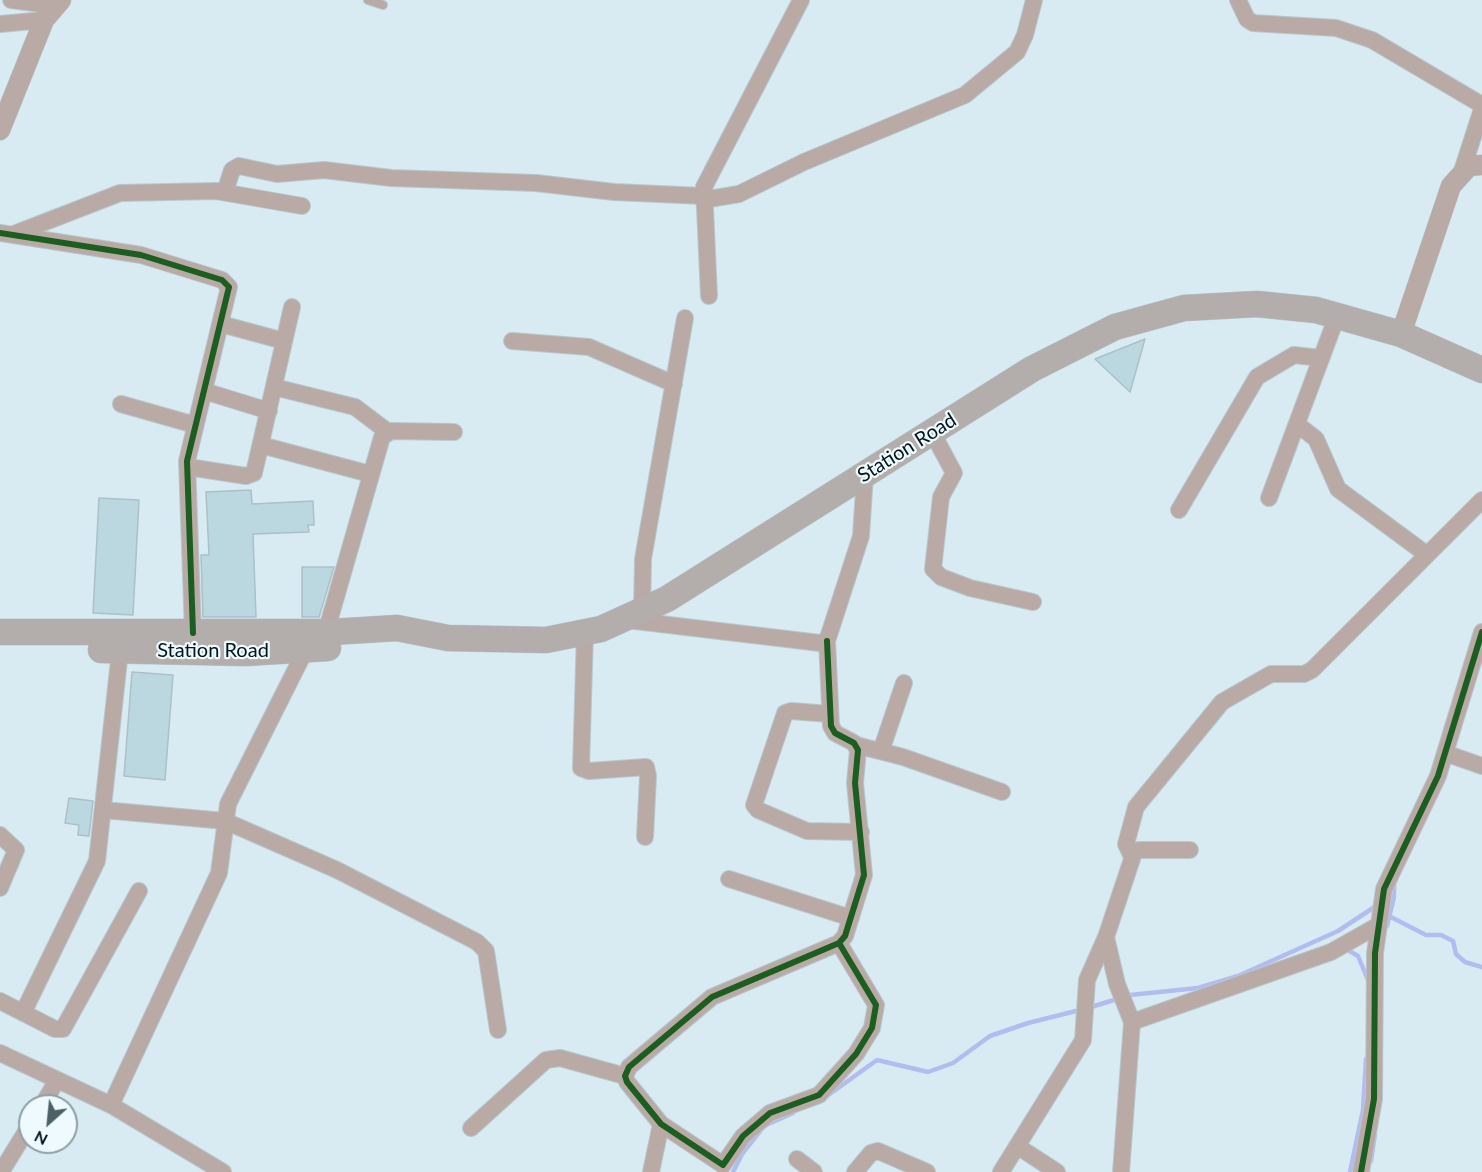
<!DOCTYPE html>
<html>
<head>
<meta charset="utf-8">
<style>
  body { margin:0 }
  #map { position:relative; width:1482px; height:1172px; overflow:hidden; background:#d8ebf2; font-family:Lato,sans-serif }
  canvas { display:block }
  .north { position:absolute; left:18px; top:1094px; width:60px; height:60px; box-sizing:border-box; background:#eefafe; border:2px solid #8f9ea4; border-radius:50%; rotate:207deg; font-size:16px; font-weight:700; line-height:24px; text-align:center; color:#00151c }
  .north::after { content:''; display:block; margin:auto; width:21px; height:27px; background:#4c6067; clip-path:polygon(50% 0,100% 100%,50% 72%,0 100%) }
</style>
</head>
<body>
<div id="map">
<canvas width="1482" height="1172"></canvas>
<div class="north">N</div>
</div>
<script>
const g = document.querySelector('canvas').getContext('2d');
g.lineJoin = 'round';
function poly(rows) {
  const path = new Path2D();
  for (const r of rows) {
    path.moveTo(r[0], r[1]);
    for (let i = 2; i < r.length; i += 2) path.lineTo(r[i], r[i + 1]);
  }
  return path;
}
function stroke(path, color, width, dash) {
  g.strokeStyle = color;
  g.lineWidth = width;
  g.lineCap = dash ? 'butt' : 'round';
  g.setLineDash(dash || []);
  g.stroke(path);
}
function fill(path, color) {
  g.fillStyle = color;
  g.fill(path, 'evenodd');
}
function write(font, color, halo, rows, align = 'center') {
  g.font = font + ' Lato,sans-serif';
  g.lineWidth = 4.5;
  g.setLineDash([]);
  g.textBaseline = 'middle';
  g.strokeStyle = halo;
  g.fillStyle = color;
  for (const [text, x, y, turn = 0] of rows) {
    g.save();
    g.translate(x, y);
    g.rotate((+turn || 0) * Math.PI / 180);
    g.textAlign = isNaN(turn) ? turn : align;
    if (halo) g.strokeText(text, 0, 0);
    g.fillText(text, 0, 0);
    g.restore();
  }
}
const stream = poly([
  [1389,916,1426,935,1441,935,1453,941,1456,954,1465,962,1482,967],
  [1387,926,1394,897,1394,881],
  [1346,949,1358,956,1368,980],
  [1088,1008,1130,995,1198,988,1238,976,1338,931,1376,906],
  [827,1096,877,1060,928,1072,953,1063,990,1036,1028,1023,1080,1010],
  [1371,1161,1375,1134],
  [733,1172,742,1154,764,1126,793,1113],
  [1350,1172,1363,1110,1366,1059]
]);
const building = poly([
  [1145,339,1130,392,1095,359,1145,339],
  [251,490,252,504,313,501,314,525,308,525,309,532,253,534,256,617,203,617,201,555,209,555,206,492,251,490],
  [99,498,139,500,133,615,93,613,99,498],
  [302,567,334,567,319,617,302,617,302,567],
  [132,672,173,675,165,780,124,776,132,672],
  [69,798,93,801,89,836,78,835,79,825,65,823,69,798]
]);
const service = poly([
  [368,0,383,5]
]);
const minor = poly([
  [11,0,56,6],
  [1238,0,1247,19,1253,23,1336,28,1372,40,1482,105],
  [0,24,44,20],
  [1461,174,1482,109],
  [225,192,232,170,239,166,277,174,324,170,391,178,536,183,614,192,703,196],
  [703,200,739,194,804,162,965,95,1017,52,1025,35,1034,0],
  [0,233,141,255,222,280,229,287,187,461,193,633],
  [14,234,120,193,216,191,302,206],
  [709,296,704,187,801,0],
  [221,324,284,341],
  [512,341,589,347,674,384],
  [274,387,355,407,388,432],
  [204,391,269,411],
  [121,404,195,425],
  [1297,424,1316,439,1338,489,1426,554],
  [932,432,954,473,941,497,933,569,941,577,970,588,1033,602],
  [261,445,370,474],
  [188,467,246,476,254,473,292,307],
  [1269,498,1337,316],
  [1179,510,1257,377,1294,355,1321,358],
  [642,611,643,559,685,318],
  [627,620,820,643,827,641,861,536,865,474],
  [326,632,382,437,391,431,454,432],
  [585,632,581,768,589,771,646,767,648,776,645,837],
  [827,641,831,726,835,733,854,743,858,750,855,783,864,875,845,936,839,943,712,997,629,1067,625,1076,627,1082,661,1124,723,1165,743,1136,770,1113,819,1095,856,1054,872,1028,876,1005,839,943],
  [830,714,791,711,785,713,754,805,758,810,807,831,861,832],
  [856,745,903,757,1002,792],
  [881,751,904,683],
  [1445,753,1482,766],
  [103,810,225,821,337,870,477,942,486,951,498,1030],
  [0,835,16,850,0,888],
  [1132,857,1126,844,1136,807,1222,702,1271,674,1304,674,1312,670,1482,500],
  [729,879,851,918],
  [1106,937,1117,984,1132,1022,1121,1172],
  [0,1001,55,1029,63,1029,139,891],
  [23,1013,97,861,120,651],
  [1132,1022,1331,952,1377,926],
  [0,1053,111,1105,223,1172],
  [111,1105,219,873,228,804,306,649,305,643],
  [42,1106,57,1080],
  [471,1128,546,1060,560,1058,625,1076],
  [1017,1146,1057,1172],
  [797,1159,814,1172],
  [1,1172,30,1125],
  [651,1172,661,1124],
  [855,1172,871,1153,878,1151,927,1172],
  [1001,1172,1083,1040,1087,980,1106,937,1134,853,1139,850,1190,850],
  [1361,1172,1374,1099,1375,953,1384,889,1438,776,1482,632]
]);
const tertiary = poly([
  [0,130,44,20,61,0],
  [1401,334,1451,186,1469,166,1482,165]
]);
const primary = poly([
  [0,632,331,632,397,628,448,638,546,640,601,629,667,599,1032,369,1115,327,1184,308,1257,304,1316,310,1401,334,1482,370],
  [101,650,246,653,328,648]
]);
const cycleway = poly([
  [0,233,141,255,222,280,229,287,187,461,193,633],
  [827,641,831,726,835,733,854,743,858,750,855,783,864,875,845,936,839,943,712,997,629,1067,625,1076,627,1082,661,1124,723,1165,743,1136,770,1113,819,1095,856,1054,872,1028,876,1005,839,943],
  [1361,1172,1374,1099,1375,953,1384,889,1438,776,1482,632]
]);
const streetNames = [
  ["Station Road",907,448,-32],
  ["Station Road",213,651]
];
stroke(stream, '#b2bcf0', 4.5);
fill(building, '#bbd7df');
stroke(building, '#abc0c7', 1.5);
stroke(service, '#b8c8cd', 10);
stroke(minor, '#b8c8cd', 18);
stroke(tertiary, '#b8c8cd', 21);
stroke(primary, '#b8c8cd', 27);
stroke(service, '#b9aaa6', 8);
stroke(minor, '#b9aaa6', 16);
stroke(tertiary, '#b9aaa6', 20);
stroke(primary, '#b3aeab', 26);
stroke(cycleway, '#1b5e20', 6);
write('20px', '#00151c', '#eefafe', streetNames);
</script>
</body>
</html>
